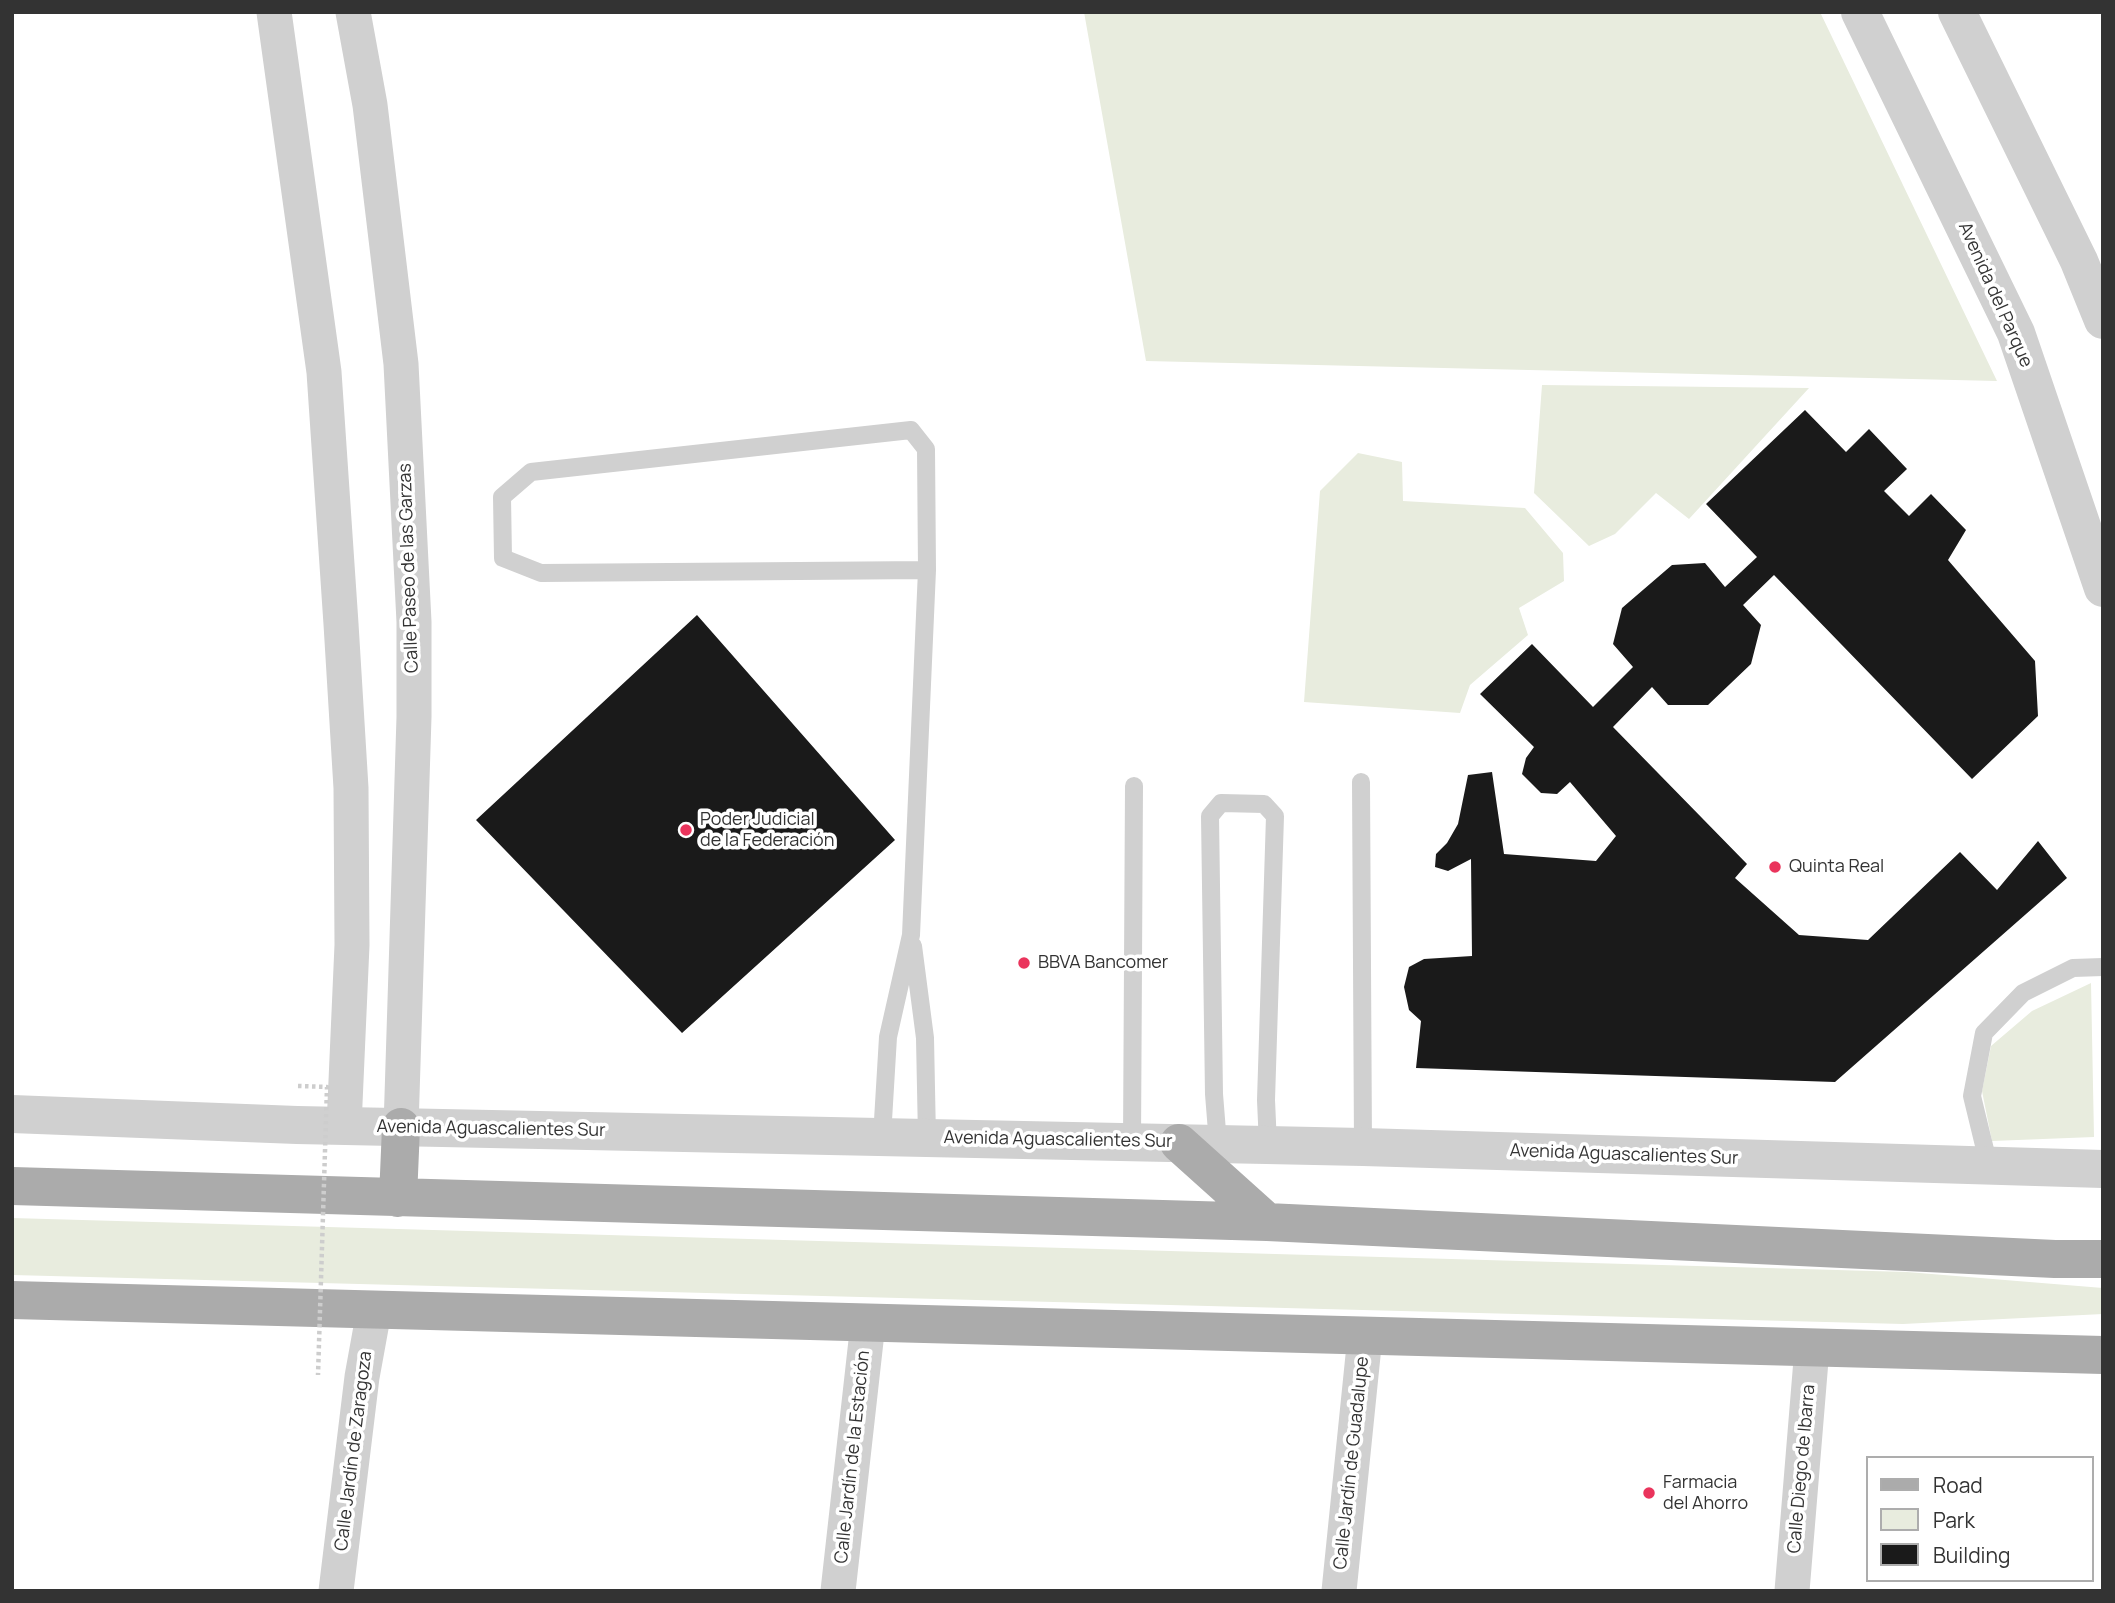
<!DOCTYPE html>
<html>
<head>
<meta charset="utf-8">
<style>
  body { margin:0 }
  #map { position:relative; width:2115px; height:1603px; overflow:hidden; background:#fff; font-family:Manrope,sans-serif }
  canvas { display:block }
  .frame { position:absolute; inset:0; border:14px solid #333; pointer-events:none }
  .legend { position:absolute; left:1866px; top:1456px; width:228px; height:126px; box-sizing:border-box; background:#fff; border:2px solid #adadad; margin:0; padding:9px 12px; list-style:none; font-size:21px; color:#333 }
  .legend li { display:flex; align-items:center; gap:14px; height:35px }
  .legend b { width:35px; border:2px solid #adadad }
</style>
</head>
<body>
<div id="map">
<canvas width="2115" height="1603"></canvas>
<div class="frame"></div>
<ul class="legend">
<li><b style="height:9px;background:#ababab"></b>Road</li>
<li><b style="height:19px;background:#e8ecde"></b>Park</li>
<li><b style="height:19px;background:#1a1a1a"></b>Building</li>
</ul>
</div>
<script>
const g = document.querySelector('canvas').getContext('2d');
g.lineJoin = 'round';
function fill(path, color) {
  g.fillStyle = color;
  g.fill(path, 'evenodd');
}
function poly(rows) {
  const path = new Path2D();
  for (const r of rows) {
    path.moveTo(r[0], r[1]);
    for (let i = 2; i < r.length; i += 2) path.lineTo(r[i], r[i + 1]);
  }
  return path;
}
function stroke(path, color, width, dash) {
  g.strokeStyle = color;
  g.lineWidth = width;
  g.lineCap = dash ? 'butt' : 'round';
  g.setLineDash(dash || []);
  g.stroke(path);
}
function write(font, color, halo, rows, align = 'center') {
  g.font = font + ' Manrope,sans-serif';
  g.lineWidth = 7;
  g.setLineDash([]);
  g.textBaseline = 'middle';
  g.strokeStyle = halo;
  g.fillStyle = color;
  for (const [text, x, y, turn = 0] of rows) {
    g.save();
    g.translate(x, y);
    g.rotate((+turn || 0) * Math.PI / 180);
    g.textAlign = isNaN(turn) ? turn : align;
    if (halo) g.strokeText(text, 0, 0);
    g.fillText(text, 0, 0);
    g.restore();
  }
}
const green = poly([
  [1084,12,1820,12,1997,381,1146,361],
  [1542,385,1809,388,1689,519,1656,493,1615,534,1589,546,1534,493],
  [1358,453,1402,462,1403,501,1525,508,1563,553,1564,581,1519,608,1528,635,1470,685,1460,713,1304,702,1320,491],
  [2091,983,2094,1137,1992,1141,1982,1091,1991,1046,2032,1011],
  [12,1218,1907,1272,2103,1288,2103,1314,1903,1324,12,1275]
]);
const building = poly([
  [1805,410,1846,452,1869,429,1907,469,1884,491,1909,516,1931,494,1966,530,1948,560,2035,661,2038,716,1972,779,1774,575,1743,605,1761,625,1751,664,1708,705,1668,705,1652,687,1613,727,1747,864,1735,878,1799,935,1868,940,1960,852,1997,890,2038,841,2067,878,1835,1082,1416,1068,1421,1021,1409,1010,1404,987,1409,967,1424,959,1472,956,1471,859,1448,871,1435,867,1436,854,1447,843,1458,824,1468,775,1492,772,1504,854,1596,861,1616,836,1570,782,1557,794,1541,793,1522,774,1526,758,1534,747,1480,694,1532,644,1593,707,1633,667,1613,644,1622,608,1672,565,1705,563,1725,587,1757,557,1706,504],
  [697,615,895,840,682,1033,476,820]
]);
const service = poly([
  [1361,782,1363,1147],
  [913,946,925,1038,927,1138],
  [882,1137,888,1037,911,935,927,570,926,449,911,430,531,472,502,497,503,558,541,573,927,570],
  [1132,1142,1134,786],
  [1218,1144,1214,1094,1210,816,1221,803,1264,804,1275,816,1266,1100,1268,1145],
  [1989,1166,1972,1096,1984,1033,2023,993,2073,968,2103,967]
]);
const minor = poly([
  [274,12,324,372,341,624,351,788,352,945,344,1126],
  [353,12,370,105,401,364,414,622,414,717,401,1127],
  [336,1591,362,1377,374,1311],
  [838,1591,868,1323],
  [1339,1591,1365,1336],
  [1792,1591,1812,1348]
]);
const tertiary = poly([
  [1860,12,2016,333,2103,588],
  [1957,12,2079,261,2103,320],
  [12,1114,297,1125,1363,1147,2103,1169]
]);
const primary = poly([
  [1179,1143,1267,1222],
  [12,1186,1267,1222,2055,1259,2103,1259],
  [398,1198,401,1127],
  [12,1300,2103,1355]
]);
const pathBridge = poly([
  [298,1086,327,1087,318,1375]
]);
const markers = [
  [686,830,7,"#ea345c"],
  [1775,867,7,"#ea345c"],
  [1024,963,7,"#ea345c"],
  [1649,1493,7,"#ea345c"]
];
const streetNames = [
  ["Avenida del Parque",1995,295,66],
  ["Calle Paseo de las Garzas",409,568,-92],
  ["Avenida Aguascalientes Sur",491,1129,1],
  ["Avenida Aguascalientes Sur",1058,1140,1],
  ["Avenida Aguascalientes Sur",1624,1155,2],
  ["Calle Jardín de Zaragoza",354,1451,-83],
  ["Calle Jardín de la Estación",853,1457,-84],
  ["Calle Jardín de Guadalupe",1352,1463,-84],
  ["Calle Diego de Ibarra",1802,1469,-85]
];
const poiNames = [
  ["Poder Judicial",700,820],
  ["de la Federación",700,841],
  ["Quinta Real",1789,867],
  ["BBVA Bancomer",1038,963],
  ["Farmacia",1663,1483],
  ["del Ahorro",1663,1504]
];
fill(green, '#e8ecde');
fill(building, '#1a1a1a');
stroke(service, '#d0d0d0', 18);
stroke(minor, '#d0d0d0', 35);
stroke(tertiary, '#d0d0d0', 38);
stroke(primary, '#ababab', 38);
stroke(pathBridge, '#cdcdcd', 4.5, [3.5, 3.5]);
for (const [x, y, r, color] of markers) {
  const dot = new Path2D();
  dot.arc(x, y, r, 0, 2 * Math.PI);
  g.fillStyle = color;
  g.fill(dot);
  stroke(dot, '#fff', 2.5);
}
write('18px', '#333', '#fff', streetNames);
write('18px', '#333', '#fff', poiNames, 'left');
</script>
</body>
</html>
